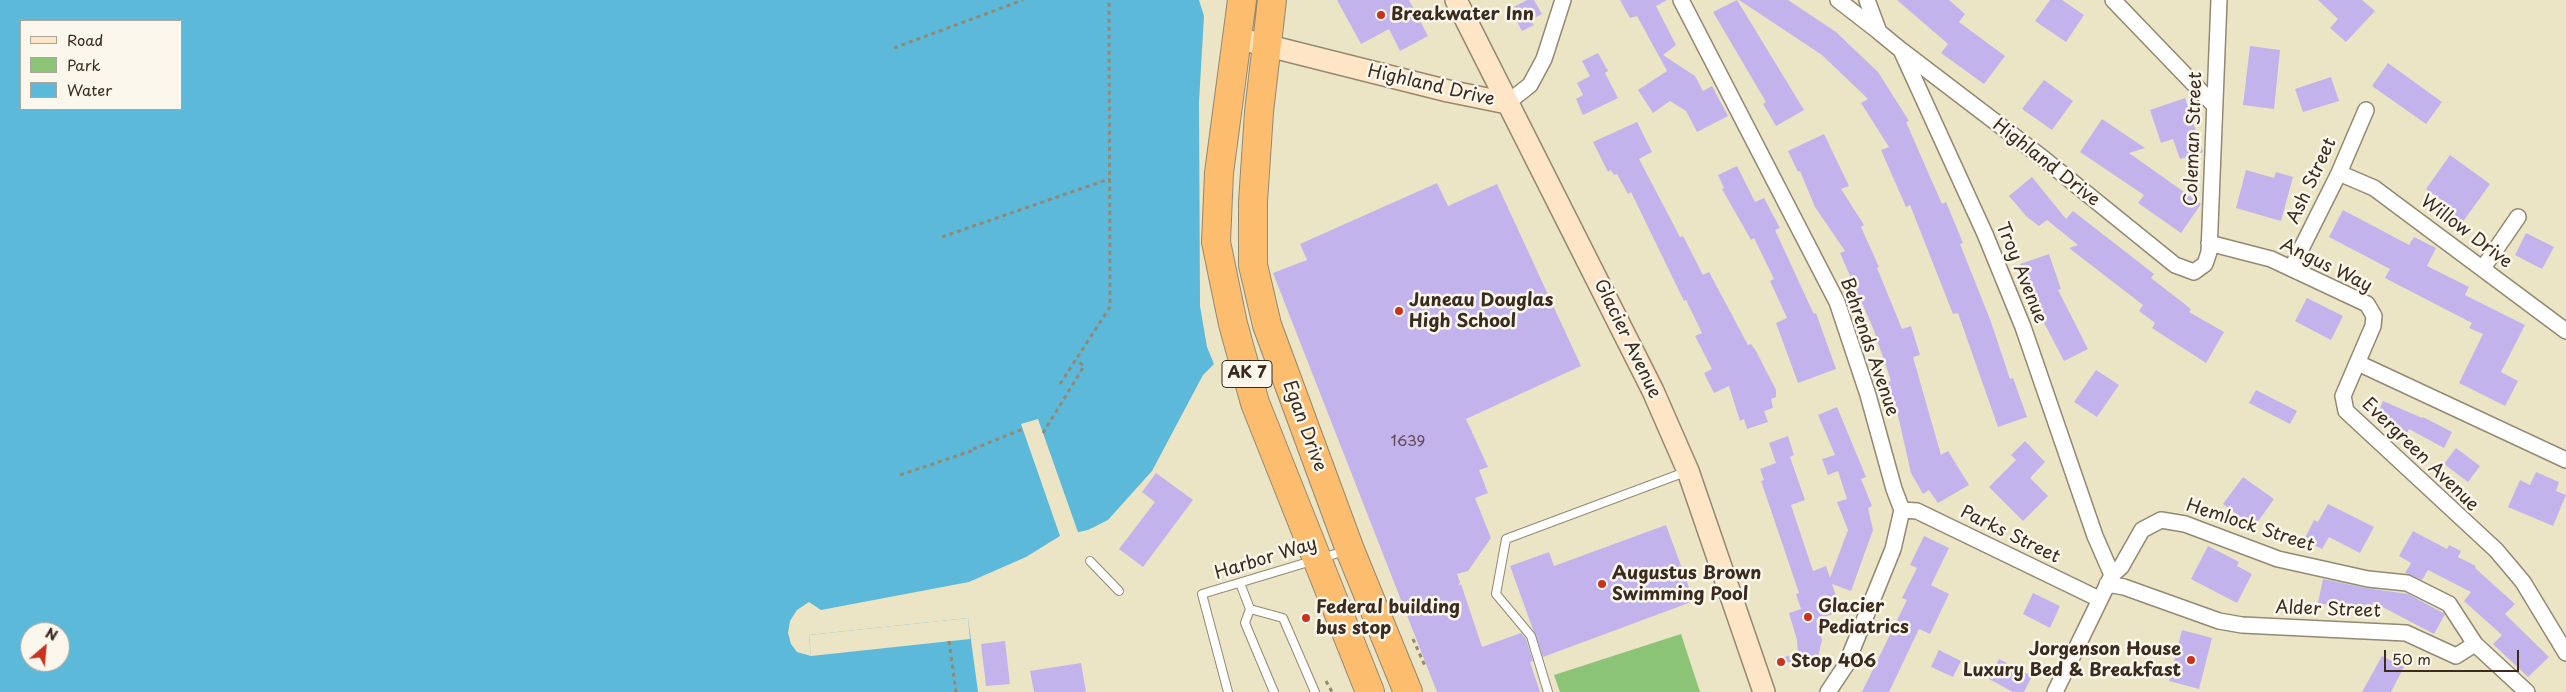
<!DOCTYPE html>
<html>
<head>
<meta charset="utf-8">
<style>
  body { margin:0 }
  #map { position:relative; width:2566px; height:692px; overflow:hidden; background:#ebe5c6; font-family:"Playpen Sans",sans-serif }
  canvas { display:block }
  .legend { position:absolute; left:20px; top:20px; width:162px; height:90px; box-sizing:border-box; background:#fbf7ec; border:1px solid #aea59a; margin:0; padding:6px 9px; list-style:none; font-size:15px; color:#3b2a1e }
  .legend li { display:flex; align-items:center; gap:10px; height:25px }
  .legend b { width:25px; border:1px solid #aea59a }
  .north { position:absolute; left:20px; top:622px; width:50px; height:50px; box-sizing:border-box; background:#fbf7ec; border:1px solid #aea59a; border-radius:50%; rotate:27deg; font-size:14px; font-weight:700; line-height:20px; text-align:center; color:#3b2a1e }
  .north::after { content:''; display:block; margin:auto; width:18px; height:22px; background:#c8321e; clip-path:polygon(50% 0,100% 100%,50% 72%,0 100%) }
  .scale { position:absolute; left:2384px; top:650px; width:135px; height:22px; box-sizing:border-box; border:2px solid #3b2a1e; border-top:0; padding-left:6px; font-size:15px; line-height:18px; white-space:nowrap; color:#3b2a1e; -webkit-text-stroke:4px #fbf7ec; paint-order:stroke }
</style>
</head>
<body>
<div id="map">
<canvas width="2566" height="692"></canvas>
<ul class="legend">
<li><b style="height:6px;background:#fee5c5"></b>Road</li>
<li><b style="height:14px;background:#8bc477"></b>Park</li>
<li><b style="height:14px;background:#5cb9da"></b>Water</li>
</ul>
<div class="north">N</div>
<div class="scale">50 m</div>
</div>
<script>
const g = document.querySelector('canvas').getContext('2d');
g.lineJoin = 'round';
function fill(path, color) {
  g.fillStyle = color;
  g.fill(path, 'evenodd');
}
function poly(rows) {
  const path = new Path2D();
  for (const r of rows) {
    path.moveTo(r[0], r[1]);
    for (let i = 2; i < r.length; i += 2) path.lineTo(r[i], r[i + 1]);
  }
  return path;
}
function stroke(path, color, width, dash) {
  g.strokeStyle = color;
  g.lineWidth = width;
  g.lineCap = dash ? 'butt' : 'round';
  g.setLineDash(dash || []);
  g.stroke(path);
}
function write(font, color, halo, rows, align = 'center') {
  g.font = font + ' "Playpen Sans",sans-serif';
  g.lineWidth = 5;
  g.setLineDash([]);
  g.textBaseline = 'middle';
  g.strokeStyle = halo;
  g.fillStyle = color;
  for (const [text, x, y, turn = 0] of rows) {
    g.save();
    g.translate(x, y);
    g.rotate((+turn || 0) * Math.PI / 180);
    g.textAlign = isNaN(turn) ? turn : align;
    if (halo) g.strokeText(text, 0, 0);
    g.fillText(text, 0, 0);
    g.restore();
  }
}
const green = poly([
  [1681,634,1700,692,1560,692,1554,675]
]);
const water = poly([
  [0,0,1199,0,1204,16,1199,102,1200,306,1207,347,1214,364,1203,375,1152,471,1108,520,1088,530,1060,536,1026,557,969,582,821,610,809,602,797,610,790,621,788,633,791,644,797,652,811,656,809,635,968,618,978,692,0,692],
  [21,21,181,21,181,109,21,109],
  [30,632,60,632,60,662,30,662]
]);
const pier = poly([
  [1038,419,1079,535,1058,540,1060,536,1021,424],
  [968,618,970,639,811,656,809,635]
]);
const building = poly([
  [1337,0,1409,0,1428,36,1400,51,1389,29,1361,44],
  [1527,0,1534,0,1542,14,1531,20,1534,25,1522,31,1510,9],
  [1620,0,1667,0,1656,6,1676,45,1663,55,1695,76,1703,91,1712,86,1728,116,1697,132,1686,111,1670,101,1653,113,1638,90,1667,71,1637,16,1630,18],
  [1737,0,1804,110,1776,126,1763,104,1766,102,1713,12],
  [1739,0,1788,0,1836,32,1878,72,1909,121,1906,122,1942,204,1946,202,1963,243,1960,244,1991,322,2010,379,2013,378,2027,417,1998,427,1958,313,1953,314,1910,205,1906,207,1881,150,1889,147,1861,103,1868,99,1822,55],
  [1897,0,1949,0,1965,14,1959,22,2005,56,1984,84,1941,53,1948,44],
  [2050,0,2062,0,2084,15,2066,42,2035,21],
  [2318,0,2362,0,2375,11,2346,42,2330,28,2338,19],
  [2250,46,2280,50,2274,109,2243,105],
  [1598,53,1608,71,1605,73,1618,98,1583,115,1576,99,1583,95,1577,83,1590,76,1582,61],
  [2388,63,2442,102,2426,124,2372,86],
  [2331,77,2339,101,2303,112,2295,89],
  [2044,80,2073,101,2052,130,2022,109],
  [2185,98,2203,152,2180,159,2173,139,2161,143,2150,110],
  [2102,119,2145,148,2129,153,2201,204,2181,233,2138,203,2144,195,2080,152],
  [1637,122,1652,152,1639,159,1680,237,1683,236,1703,275,1709,272,1748,345,1751,344,1756,351,1776,390,1776,397,1771,399,1773,408,1764,411,1768,422,1747,429,1744,419,1740,421,1729,386,1714,393,1704,373,1712,369,1695,336,1702,333,1686,300,1684,301,1631,192,1628,194,1617,174,1614,175,1611,170,1608,172,1593,142],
  [1824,134,1849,186,1841,189,1864,225,1861,227,1879,267,1877,268,1902,329,1911,326,1920,355,1913,357,1941,455,1948,451,1969,485,1938,503,1929,490,1923,494,1911,473,1897,411,1887,382,1891,381,1873,328,1840,253,1845,251,1815,207,1800,171,1798,172,1788,151],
  [2450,155,2490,184,2462,223,2442,209,2446,203,2426,189],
  [1737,166,1755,202,1764,198,1780,228,1775,230,1811,308,1814,314,1816,313,1836,369,1798,383,1776,323,1787,318,1770,281,1774,279,1754,238,1751,240,1722,189,1724,188,1718,175],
  [2246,170,2274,178,2276,172,2293,177,2281,221,2236,208],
  [2032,177,2066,219,2073,211,2154,274,2151,278,2191,309,2189,312,2224,332,2206,363,2152,328,2155,323,2139,311,2143,305,2069,248,2078,245,2047,220,2039,226,2027,217,2009,196],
  [1437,183,1448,206,1497,184,1581,366,1466,419,1488,467,1479,470,1488,493,1475,498,1491,538,1468,571,1457,574,1460,582,1458,586,1461,584,1482,647,1521,633,1526,639,1533,661,1530,662,1540,692,1437,692,1273,273,1307,260,1300,244],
  [2343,210,2409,245,2414,237,2436,248,2427,266,2469,287,2465,295,2525,325,2501,372,2518,381,2505,406,2459,383,2483,334,2469,328,2472,323,2385,278,2390,269,2329,237],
  [2526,233,2554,247,2542,269,2515,255],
  [2049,254,2061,289,2058,290,2088,349,2064,361,2031,298,2020,264],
  [2307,298,2343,316,2331,340,2295,321],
  [2096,370,2119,385,2097,417,2074,402],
  [2256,390,2297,411,2290,424,2249,403],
  [2383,401,2422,418,2423,417,2452,432,2444,448,2409,429,2406,435,2375,421],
  [1837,407,1866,477,1861,479,1872,506,1868,508,1873,530,1851,591,1832,584,1841,611,1816,620,1822,640,1816,666,1774,660,1798,653,1797,640,1789,613,1801,609,1796,594,1799,593,1761,481,1764,480,1760,469,1776,463,1769,443,1788,436,1794,455,1790,457,1805,500,1791,505,1813,571,1826,566,1830,578,1848,530,1837,502,1847,499,1838,471,1828,475,1822,459,1835,455,1818,415],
  [2025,441,2045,462,2030,478,2048,496,2023,521,1989,487,2016,460,2011,455],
  [2456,448,2480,466,2468,482,2444,464],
  [2536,472,2559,482,2556,491,2566,495,2553,526,2508,507,2520,480,2530,485],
  [1156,473,1193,500,1143,567,1119,549,1155,502,1142,492],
  [2243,477,2274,499,2254,527,2223,504],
  [2328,504,2374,527,2360,553,2329,537,2322,549,2304,540,2314,520,2318,522],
  [1666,525,1694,601,1543,657,1510,566,1549,552,1554,566],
  [2413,531,2447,549,2449,545,2461,551,2458,557,2476,566,2475,568,2515,604,2505,614,2549,657,2528,677,2493,644,2502,635,2464,601,2471,592,2428,570,2422,580,2405,573,2411,563,2399,556],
  [1924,536,1949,548,1931,585,1949,594,1930,634,1919,629,1889,692,1862,692,1907,600,1902,598,1917,568,1910,565],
  [2208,546,2239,562,2237,566,2252,574,2237,603,2191,579],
  [2323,579,2366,588,2408,594,2445,614,2434,634,2373,602,2371,613,2318,603],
  [2033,593,2060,606,2050,628,2023,614],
  [2182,630,2212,638,2199,689,2169,681],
  [1005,641,1010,684,986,686,981,644],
  [1939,650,1961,661,1953,677,1931,667],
  [2382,656,2404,667,2391,692,2362,692],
  [1999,659,2032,676,2024,692,2013,692,1989,679],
  [1081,663,1086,692,1034,692,1030,671]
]);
const path = poly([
  [894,48,1023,0],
  [942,237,1109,179],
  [1060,384,1110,307,1109,0],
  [1043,433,1084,366,1076,360],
  [973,449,1023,429],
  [900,475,974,450],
  [1413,639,1425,666],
  [949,641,956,692],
  [1326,681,1332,692]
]);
const lane = poly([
  [1090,561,1119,591],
  [1240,583,1250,609,1245,623,1274,692],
  [1250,609,1283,618,1315,692],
  [1228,692,1202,594,1345,551],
  [1548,692,1531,636,1496,594,1506,539,1688,471]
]);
const street = poly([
  [1681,0,1837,302,1868,395,1894,489,1902,510,1893,549,1846,665,1828,692],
  [1838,0,1878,31],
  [1867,0,1879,32,1901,50,1985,234,2023,327,2095,536,2112,575],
  [2113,0,2214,105],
  [1901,50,2044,159,2175,265,2194,272,2205,264,2209,252,2219,0],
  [1507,103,1530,85,1544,59,1563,0],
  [2339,173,2374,188,2566,331],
  [2209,243,2271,259,2367,304,2374,316,2373,326,2343,396,2346,411,2496,550,2523,582,2566,653],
  [2292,267,2339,173,2366,110],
  [2483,268,2518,217],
  [2358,363,2566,460],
  [1902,510,1917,511,2099,599],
  [2107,584,2124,587,2219,621,2242,625,2406,633,2456,656,2475,644,2527,692],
  [2055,692,2112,575,2121,567,2142,530,2161,520,2185,524,2278,559,2368,579,2407,583,2449,604,2475,644]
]);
const secondary = poly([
  [1456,0,1653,391,1688,471,1764,692],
  [1237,38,1448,91,1507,103]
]);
const highway = poly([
  [1242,0,1219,173,1216,242,1233,324,1255,403,1370,692],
  [1272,0,1259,112,1253,202,1253,265,1267,325,1350,550,1408,692]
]);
const markers = [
  [1381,15,5,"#c8321e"],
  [1399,311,5,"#c8321e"],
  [1602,584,5,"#c8321e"],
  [1808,617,5,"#c8321e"],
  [1306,618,5,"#c8321e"],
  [2191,660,5,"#c8321e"],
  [1781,662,5,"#c8321e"]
];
const numberNames = [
  ["1639",1408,442]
];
const shields = [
  [1247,374,50]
];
const shieldNames = [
  ["AK 7",1247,374]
];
const poiNames = [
  ["Breakwater Inn",1391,15],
  ["Juneau Douglas",1409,301],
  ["High School",1409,322],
  ["Augustus Brown",1612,574],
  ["Swimming Pool",1612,595],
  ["Glacier",1818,607],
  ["Pediatrics",1818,628],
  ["Federal building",1316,608],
  ["bus stop",1316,629],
  ["Jorgenson House",2181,650,"right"],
  ["Luxury Bed & Breakfast",2181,671,"right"],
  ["Stop 406",1791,662]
];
const streetNames = [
  ["Highland Drive",1431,86,13],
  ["Coleman Street",2194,139,-88],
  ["Highland Drive",2046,163,38],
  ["Ash Street",2312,181,-65],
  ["Willow Drive",2466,232,37],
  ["Angus Way",2326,266,26],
  ["Troy Avenue",2021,273,68],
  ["Glacier Avenue",1627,339,64],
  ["Behrends Avenue",1869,347,71],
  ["Egan Drive",1304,426,70],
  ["Evergreen Avenue",2420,455,44],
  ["Hemlock Street",2250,526,18],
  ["Parks Street",2010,535,26],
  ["Harbor Way",1266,559,-17],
  ["Alder Street",2328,610,2]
];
fill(green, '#8bc477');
fill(water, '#5cb9da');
fill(pier, '#ebe5c6');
fill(building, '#c3b3ec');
stroke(lane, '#938872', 10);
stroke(street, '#938872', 18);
stroke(secondary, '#938872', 24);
stroke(highway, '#938872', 30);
stroke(path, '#938872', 3, [4, 4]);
stroke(lane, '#fff', 8);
stroke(street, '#fff', 15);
stroke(secondary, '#fee5c5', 21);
stroke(highway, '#fcbd6e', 28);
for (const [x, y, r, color] of markers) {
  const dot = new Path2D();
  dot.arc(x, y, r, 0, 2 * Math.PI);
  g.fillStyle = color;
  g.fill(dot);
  stroke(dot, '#fbf7ec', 2);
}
write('15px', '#5d4c52', null, numberNames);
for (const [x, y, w] of shields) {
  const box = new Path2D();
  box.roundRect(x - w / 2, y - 13.5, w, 27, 4);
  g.fillStyle = '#fbf7ec';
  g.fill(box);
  stroke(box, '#3b2a1e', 1);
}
write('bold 16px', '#3b2a1e', null, shieldNames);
write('bold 18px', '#3b2a1e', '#fbf7ec', poiNames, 'left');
write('18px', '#3b2a1e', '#fbf7ec', streetNames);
</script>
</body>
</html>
